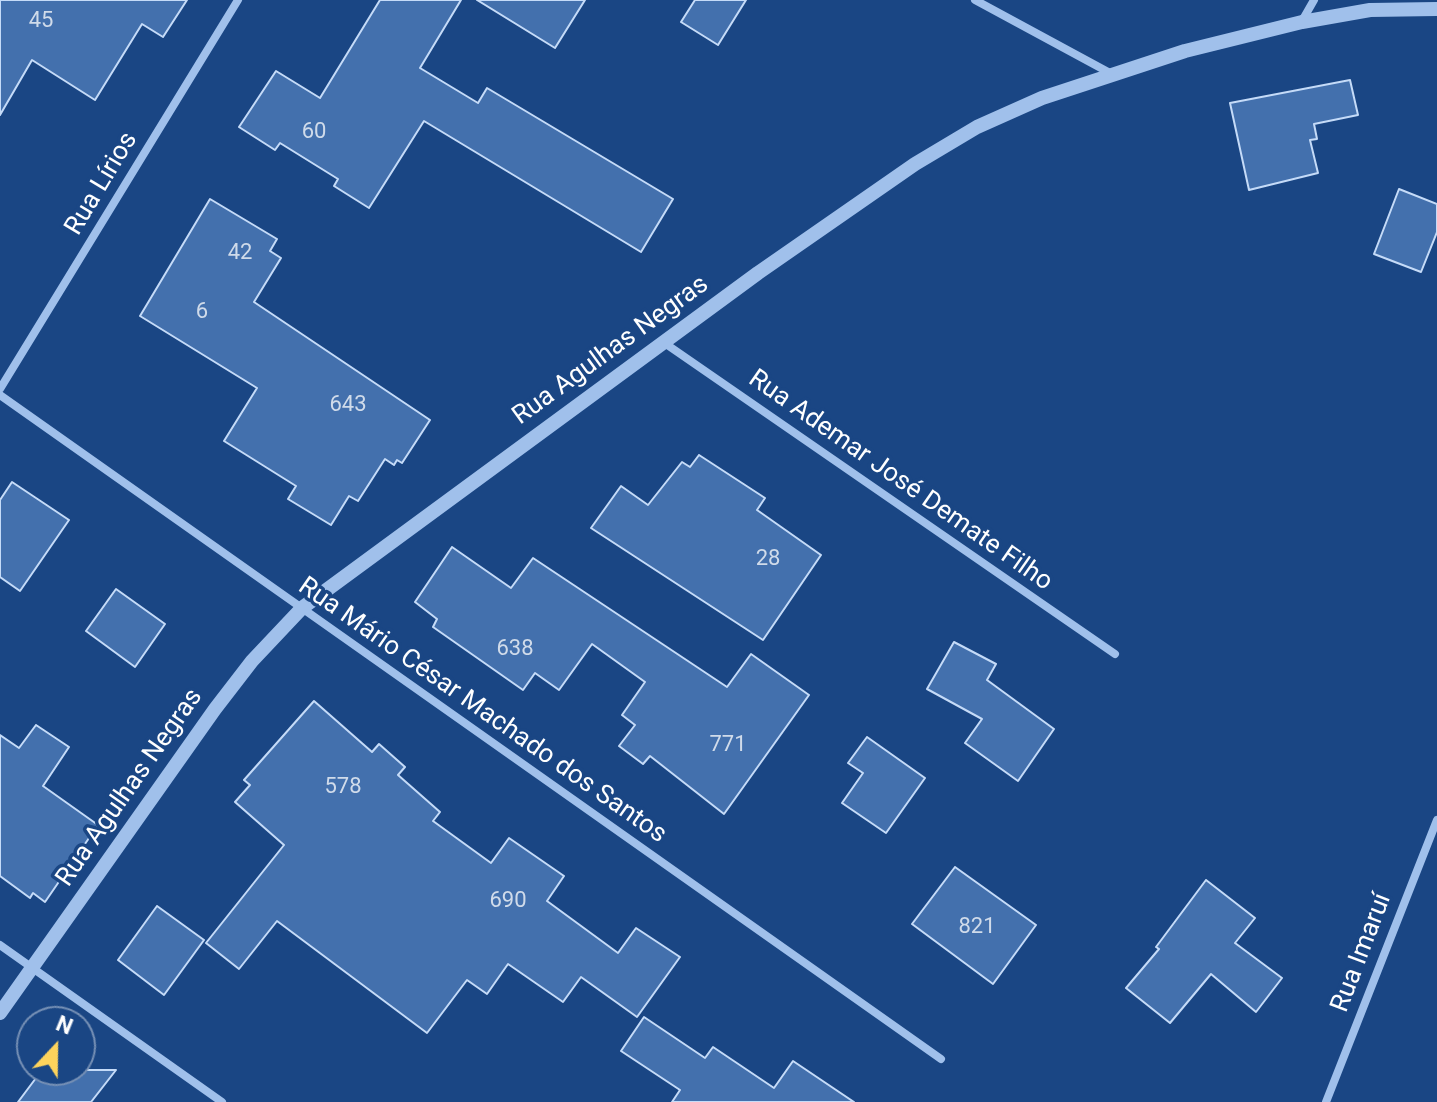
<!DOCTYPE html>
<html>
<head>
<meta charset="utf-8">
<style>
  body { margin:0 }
  #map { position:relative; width:1437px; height:1102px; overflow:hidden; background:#1a4684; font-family:Roboto,sans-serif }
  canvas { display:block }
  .north { position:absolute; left:16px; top:1006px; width:80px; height:80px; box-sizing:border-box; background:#1a4684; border:2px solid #7690b5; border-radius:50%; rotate:22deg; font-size:22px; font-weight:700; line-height:32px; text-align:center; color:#fff }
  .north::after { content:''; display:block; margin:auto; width:28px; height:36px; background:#fdd35c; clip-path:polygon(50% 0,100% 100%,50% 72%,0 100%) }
</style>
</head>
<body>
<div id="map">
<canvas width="1437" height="1102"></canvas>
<div class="north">N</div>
</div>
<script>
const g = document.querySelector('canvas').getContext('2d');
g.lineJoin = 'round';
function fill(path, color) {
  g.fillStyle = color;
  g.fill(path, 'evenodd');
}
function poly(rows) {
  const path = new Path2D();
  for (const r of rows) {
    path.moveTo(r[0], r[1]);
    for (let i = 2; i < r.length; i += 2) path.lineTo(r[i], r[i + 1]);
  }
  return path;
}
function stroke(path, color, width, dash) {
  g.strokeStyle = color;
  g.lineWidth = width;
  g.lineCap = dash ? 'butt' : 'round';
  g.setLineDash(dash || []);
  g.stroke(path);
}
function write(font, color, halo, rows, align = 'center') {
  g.font = font + ' Roboto,sans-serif';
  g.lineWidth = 7;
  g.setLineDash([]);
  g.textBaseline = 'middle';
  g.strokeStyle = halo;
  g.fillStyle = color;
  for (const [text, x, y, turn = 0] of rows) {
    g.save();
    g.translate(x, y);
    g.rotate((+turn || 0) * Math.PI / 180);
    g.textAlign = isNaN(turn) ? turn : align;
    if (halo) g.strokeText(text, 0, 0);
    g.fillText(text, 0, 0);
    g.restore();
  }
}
const building = poly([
  [0,0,187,0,163,37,142,24,95,100,32,60,0,115,0,0],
  [380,0,461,0,420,68,478,103,487,88,673,199,641,252,424,121,369,208,334,186,338,179,280,143,275,150,239,127,276,71,320,98,380,0],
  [477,0,585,0,555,48,477,0],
  [695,0,746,0,718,45,681,22,695,0],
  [1350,80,1358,115,1314,124,1317,139,1310,140,1318,173,1249,190,1230,103,1350,80],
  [1399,189,1437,204,1437,232,1421,272,1374,254,1399,189],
  [210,199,277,239,270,251,281,258,254,302,430,420,402,463,397,460,394,465,385,459,358,501,349,496,331,525,288,499,296,486,224,441,257,388,140,316,210,199],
  [699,455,765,498,757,510,821,555,763,640,591,528,621,486,648,505,682,462,690,467,699,455],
  [12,482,69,520,20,591,0,577,0,500,12,482],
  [452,547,511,588,533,558,727,687,751,654,809,695,724,814,650,756,643,764,619,746,635,725,622,715,645,682,592,644,559,690,535,673,523,690,433,627,437,619,415,602,452,547],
  [116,589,165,624,135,667,86,631,116,589],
  [954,642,996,664,987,680,1054,729,1018,781,965,743,982,719,927,689,954,642],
  [314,701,372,752,379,744,405,767,398,775,440,812,433,821,491,863,509,838,564,876,547,901,618,953,636,928,680,957,637,1017,581,977,563,1002,508,964,487,994,467,980,427,1033,277,921,239,969,206,943,284,845,235,802,250,785,244,780,314,701],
  [36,725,69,747,43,786,98,825,45,902,33,893,30,898,0,876,0,735,19,748,36,725],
  [867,737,925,778,886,833,842,803,863,773,848,763,867,737],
  [955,867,1036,925,993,984,912,924,955,867],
  [1206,880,1255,918,1235,943,1282,978,1256,1012,1211,974,1170,1023,1126,988,1159,949,1156,947,1206,880],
  [157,906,204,940,164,995,118,960,157,906],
  [644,1017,705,1058,713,1047,774,1088,793,1061,854,1102,672,1102,680,1090,621,1051,644,1017],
  [42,1070,116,1070,91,1102,18,1102,42,1070]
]);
const minor = poly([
  [975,0,1110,73],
  [1302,21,1314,0],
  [663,342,1115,654],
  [0,389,238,0],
  [0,395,941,1059],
  [0,945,222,1102],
  [1326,1102,1437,820]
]);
const tertiary = poly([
  [0,1013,215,709,252,661,302,608,758,273,915,164,977,127,1042,98,1185,51,1302,22,1370,10,1437,9]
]);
const numberNames = [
  ["45",41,21],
  ["60",314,132],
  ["42",240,253],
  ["6",202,312],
  ["643",348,405],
  ["28",768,559],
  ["638",515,649],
  ["771",728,745],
  ["578",343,787],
  ["690",508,901],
  ["821",977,927]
];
const streetNames = [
  ["Rua Lírios",102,184,-59],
  ["Rua Agulhas Negras",611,351,-36],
  ["Rua Ademar José Demate Filho",900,481,35],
  ["Rua Mário César Machado dos Santos",482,711,35],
  ["Rua Agulhas Negras",130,788,-55],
  ["Rua Imaruí",1362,953,-69]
];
fill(building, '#4370ad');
stroke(building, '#c5dbf8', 2);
stroke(minor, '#a0c0eb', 8);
stroke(tertiary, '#a0c0eb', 14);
write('22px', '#d0dbea', null, numberNames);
write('26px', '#fff', '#1a4684', streetNames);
</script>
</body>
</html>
